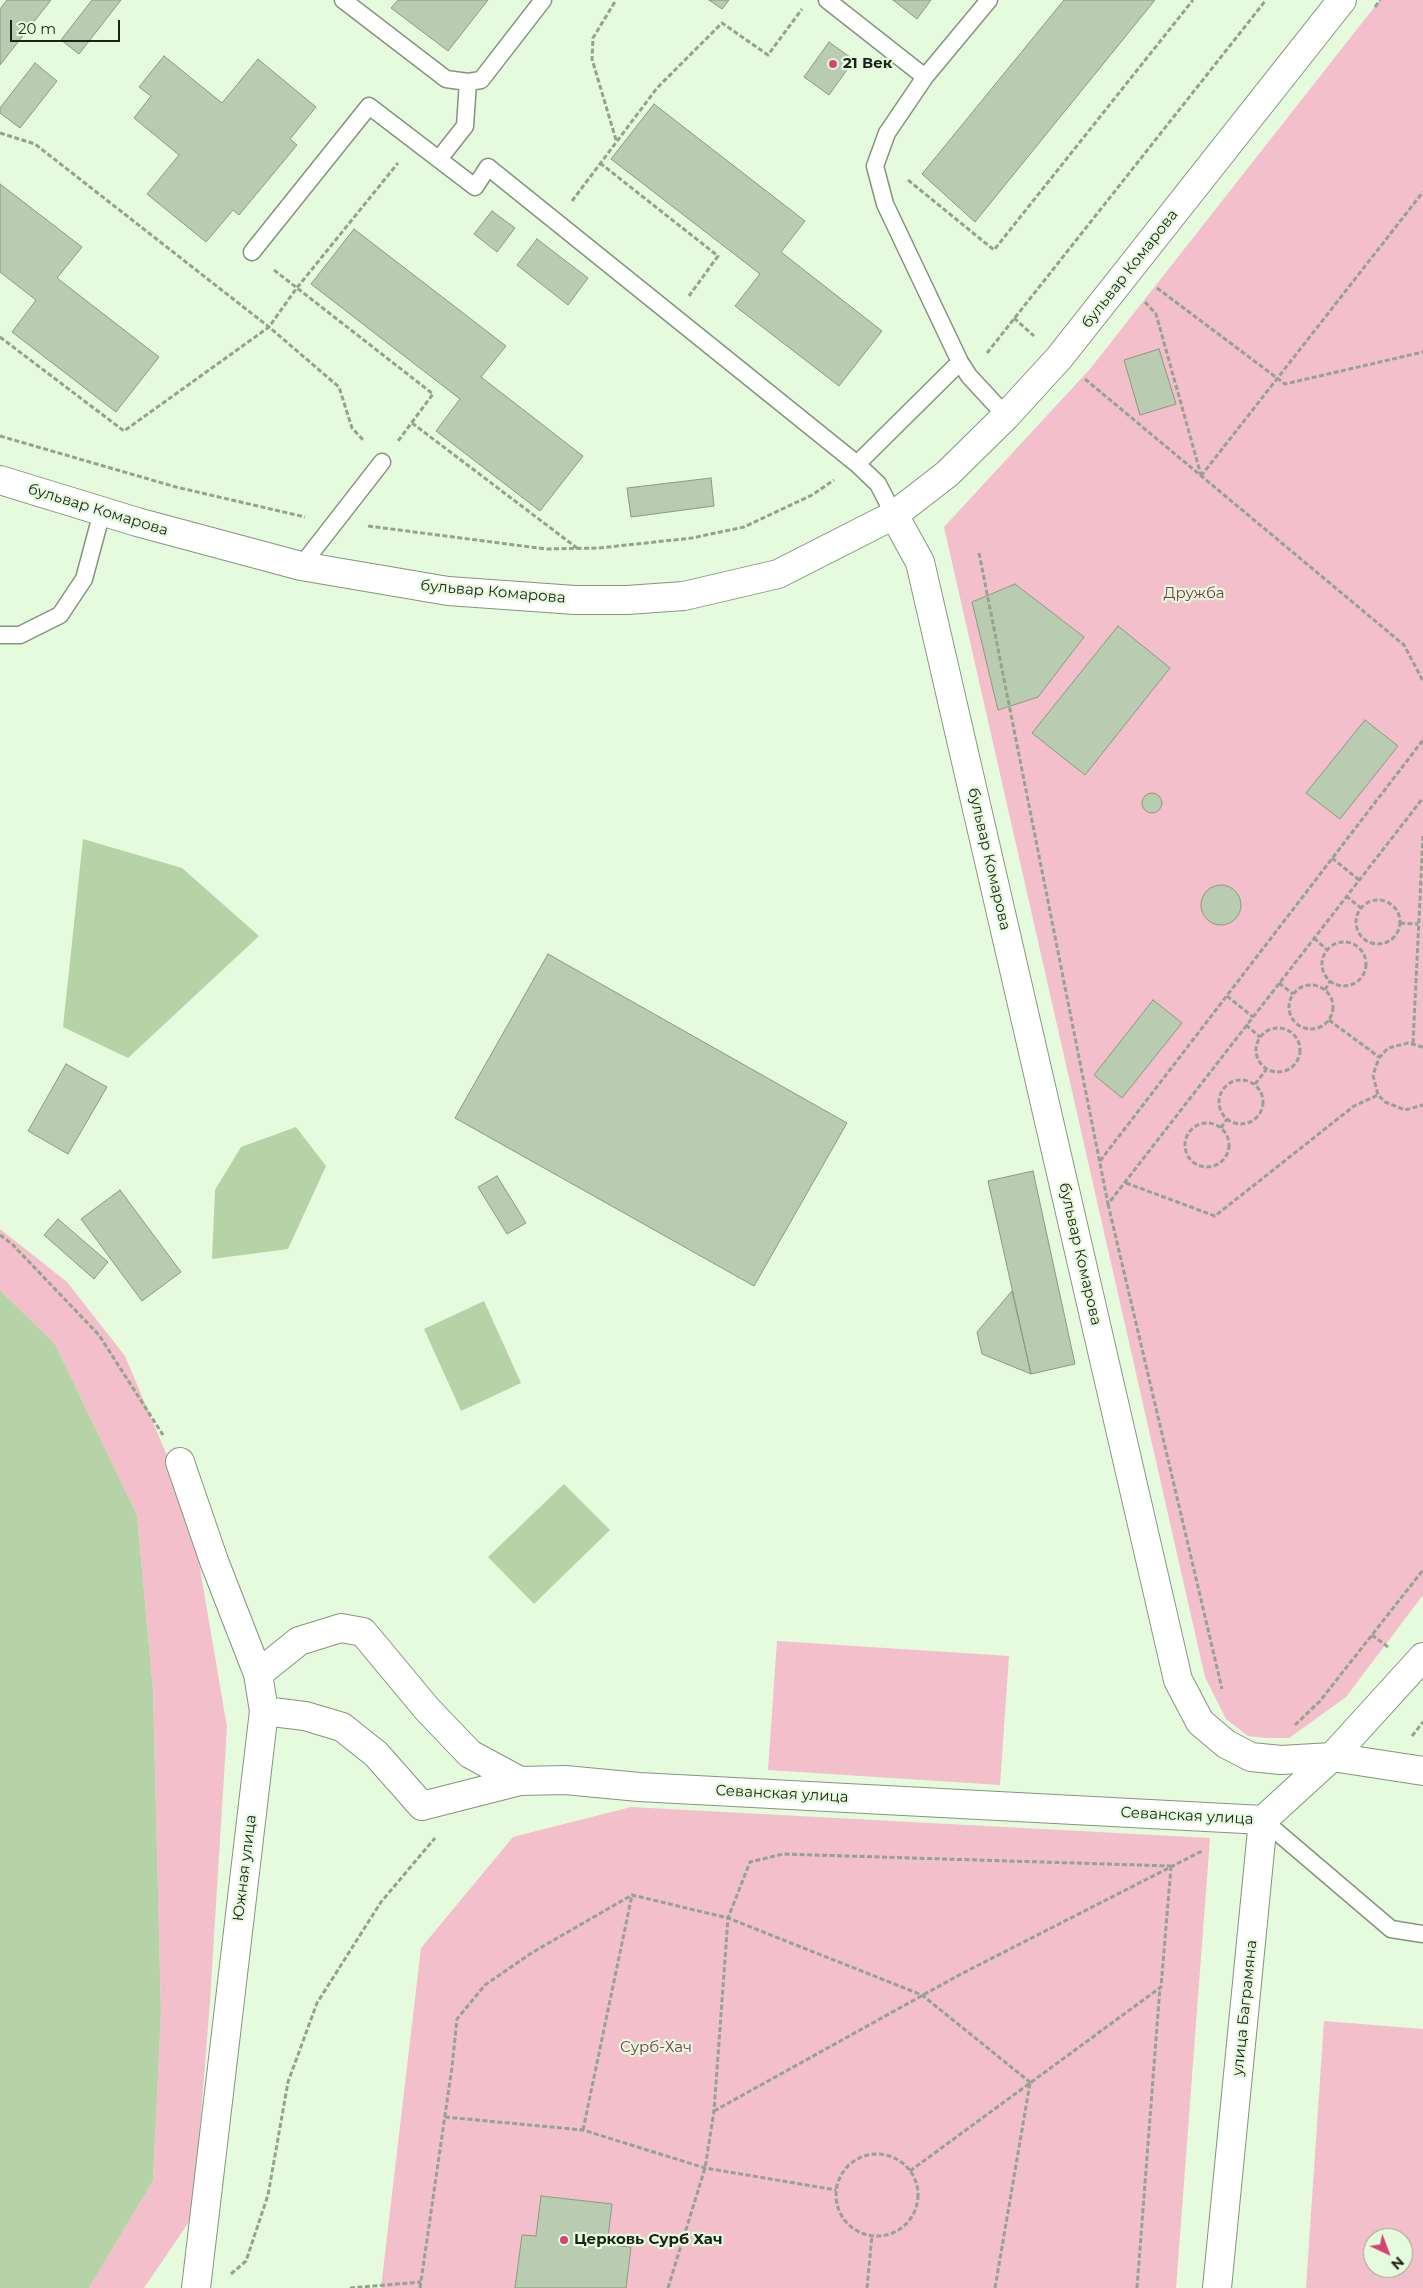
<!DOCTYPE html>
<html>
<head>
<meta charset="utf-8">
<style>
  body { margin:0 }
  #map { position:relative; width:1423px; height:2288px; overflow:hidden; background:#e6fadd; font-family:Montserrat,sans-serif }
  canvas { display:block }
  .north { position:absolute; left:1363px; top:2228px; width:50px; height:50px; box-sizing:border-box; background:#e6fadd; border:1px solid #95a48e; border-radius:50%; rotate:137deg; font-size:14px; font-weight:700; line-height:20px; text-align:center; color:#1b2218 }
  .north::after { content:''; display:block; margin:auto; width:18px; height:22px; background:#d14473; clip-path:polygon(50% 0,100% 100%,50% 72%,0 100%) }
  .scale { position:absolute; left:10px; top:20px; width:110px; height:22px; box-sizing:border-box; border:2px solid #1b2218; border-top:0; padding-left:6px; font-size:15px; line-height:18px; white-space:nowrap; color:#1b2218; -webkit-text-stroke:4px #e6fadd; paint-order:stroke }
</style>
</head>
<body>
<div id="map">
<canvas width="1423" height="2288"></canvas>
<div class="north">N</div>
<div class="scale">20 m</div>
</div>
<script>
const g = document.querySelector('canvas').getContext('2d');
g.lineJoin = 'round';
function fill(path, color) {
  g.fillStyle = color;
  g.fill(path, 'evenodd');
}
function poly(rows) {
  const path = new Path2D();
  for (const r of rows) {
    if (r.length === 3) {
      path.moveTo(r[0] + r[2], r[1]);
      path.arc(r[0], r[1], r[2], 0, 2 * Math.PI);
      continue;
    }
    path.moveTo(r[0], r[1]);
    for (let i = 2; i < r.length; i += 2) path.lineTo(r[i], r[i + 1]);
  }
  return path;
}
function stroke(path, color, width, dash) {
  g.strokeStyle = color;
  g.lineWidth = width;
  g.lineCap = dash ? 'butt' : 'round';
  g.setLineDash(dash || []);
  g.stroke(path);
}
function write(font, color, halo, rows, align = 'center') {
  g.font = font + ' Montserrat,sans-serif';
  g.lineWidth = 4.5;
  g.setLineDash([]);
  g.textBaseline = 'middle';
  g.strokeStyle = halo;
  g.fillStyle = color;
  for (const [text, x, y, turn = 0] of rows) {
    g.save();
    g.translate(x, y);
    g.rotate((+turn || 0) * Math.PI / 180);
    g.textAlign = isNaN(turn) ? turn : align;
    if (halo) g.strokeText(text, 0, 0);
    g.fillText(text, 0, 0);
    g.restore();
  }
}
const green = poly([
  [1380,0,1423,0,1423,1595,1346,1697,1289,1738,1266,1738,1248,1736,1226,1719,1205,1677,944,527,1090,369],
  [0,1229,67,1282,125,1356,190,1510,227,1727,210,2001,193,2216,144,2288,89,2288,153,2181,161,2013,153,1690,137,1515,55,1344,0,1290],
  [777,1641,1009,1656,1000,1785,768,1770],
  [631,1807,1210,1838,1176,2288,381,2288,421,1948,513,1837],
  [1324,2021,1423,2029,1423,2288,1306,2288],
  [1373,2238,1403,2238,1403,2268,1373,2268]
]);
const water = poly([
  [83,839,182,868,259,936,128,1058,63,1027],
  [296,1127,326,1166,288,1249,212,1259,215,1190,241,1147],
  [0,1290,55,1344,137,1515,153,1690,161,2013,153,2181,89,2288,0,2288],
  [484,1301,521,1383,461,1411,424,1329],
  [564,1484,610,1530,534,1604,488,1557]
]);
const building = poly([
  [7,0,51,0,0,65,0,9,7,0],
  [92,0,121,0,79,54,61,40,92,0],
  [398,0,488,0,448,51,391,8,398,0],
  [709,0,729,0,722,9,709,0],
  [893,0,931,0,917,19,893,0],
  [1064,0,1155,0,975,222,922,174,1064,0],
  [829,42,854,60,829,95,804,77,829,42],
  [164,56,222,103,258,59,316,107,290,139,297,145,239,215,233,210,206,242,147,194,179,155,134,118,151,96,139,87,164,56],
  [35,63,57,81,20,128,0,113,0,108,35,63],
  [654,104,805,221,781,252,882,331,839,386,735,306,760,274,611,159,654,104],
  [0,184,82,247,57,278,159,357,116,412,12,332,36,300,0,272,0,184],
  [492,211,515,228,497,252,474,234,492,211],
  [354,229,506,346,481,377,583,456,540,511,436,431,460,399,311,284,354,229],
  [537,239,588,278,568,305,517,265,537,239],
  [1159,349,1176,404,1140,415,1124,360,1159,349],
  [711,478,714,506,631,517,627,488,711,478],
  [1015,584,1084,637,1038,697,998,710,972,602,1015,584],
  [1118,626,1170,668,1085,775,1032,733,1118,626],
  [1365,720,1398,746,1340,819,1306,793,1365,720],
  [1152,803,10],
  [1221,905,20],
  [548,954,847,1123,754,1286,455,1118,548,954],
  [1153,1000,1182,1023,1122,1098,1094,1075,1153,1000],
  [66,1064,107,1087,68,1154,28,1131,66,1064],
  [1033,1171,1075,1364,1031,1374,988,1181,1033,1171],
  [497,1176,526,1223,507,1234,478,1187,497,1176],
  [120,1190,181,1272,142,1301,81,1219,120,1190],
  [58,1219,108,1262,94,1279,44,1235,58,1219],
  [1012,1291,1031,1374,982,1354,977,1332,1012,1291],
  [541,2196,612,2204,607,2245,631,2247,626,2288,515,2288,522,2235,536,2236,541,2196]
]);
const path = poly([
  [1375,7,1380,0],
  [0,133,35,144,269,327,339,387,352,428,364,441],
  [616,140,592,59,593,38,616,0],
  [600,163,718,256,689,296],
  [908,180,994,250,1193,0],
  [572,201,657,88,722,23,768,55,802,9],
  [274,270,433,394,398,441],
  [1157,288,1285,384,1423,352],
  [1145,302,1156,314,1201,475],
  [1014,318,1034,336],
  [0,337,124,431,269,327,296,289,398,163],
  [987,353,1266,0],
  [1085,379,1404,645,1423,681],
  [412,423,577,548],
  [0,436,176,487,305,517],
  [1201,476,1423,192],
  [368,526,546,549,599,548,692,538,744,527,812,495,834,480],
  [979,553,1108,1204,1423,798],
  [1332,858,1359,880],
  [1346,896,1361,908],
  [1378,922,22],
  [1400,923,1418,924],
  [1314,938,1327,950],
  [1344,964,22],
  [1279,983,1293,994],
  [1311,1007,22],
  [1325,990,1330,981],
  [1227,996,1253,1017],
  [1329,1020,1379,1057],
  [1246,1025,1260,1037],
  [1278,1050,22],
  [1413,1043,1423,836],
  [1423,1047,1408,1043,1388,1048,1379,1058,1373,1075,1378,1095,1385,1102,1405,1110,1423,1105],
  [1241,1102,22],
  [1255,1084,1266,1070],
  [1207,1145,22],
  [1221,1128,1227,1119],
  [1100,1161,1423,740],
  [1126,1183,1215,1216,1354,1106,1378,1095],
  [1108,1204,1222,1689],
  [0,1235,12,1244,99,1335,163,1435],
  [1372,1635,1388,1647],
  [1295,1725,1320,1701,1423,1570],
  [1412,1736,1423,1722],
  [714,2111,961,1974,1202,1851],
  [445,2117,583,2130,705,2168,836,2190],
  [583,2130,632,1895],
  [877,2195,41],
  [910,2171,1161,1987,1171,1867],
  [231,2274,246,2261,268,2195,288,2082,317,2003,381,1902,435,1838],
  [350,2288,421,2282],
  [420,2288,452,2067,457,2019,485,1985,533,1952,632,1895,728,1918,922,1995,1031,2083],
  [668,2288,705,2168,714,2111,728,1918,750,1862,783,1854,1171,1866],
  [867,2288,872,2235],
  [995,2288,1030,2083],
  [1137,2288,1160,1987]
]);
const lane = poly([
  [343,0,446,79,468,82,481,80,543,0],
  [827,0,925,77],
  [989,0,925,77,887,133,875,166,885,204,960,362,969,376,1006,416],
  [439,159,465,126,468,82],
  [252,252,369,106,475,187,488,167,857,464,878,484,894,515],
  [857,464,960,362],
  [301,566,382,462],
  [0,635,20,635,60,615,84,579,102,512],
  [1263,1820,1391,1929,1423,1934]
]);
const street = poly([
  [180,1462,214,1561,258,1674,264,1711,196,2288],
  [258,1674,299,1641,341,1628,363,1632,427,1709,470,1754,520,1781,565,1780,639,1787,1263,1820],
  [264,1711,305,1716,342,1727,376,1754,422,1806,520,1781],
  [1217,2288,1263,1820,1332,1757,1423,1771]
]);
const secondary = poly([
  [0,480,137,522,301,566,448,591,575,600,627,600,684,596,778,574,894,515,947,474,1006,416,1059,358,1342,0],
  [894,515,920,562,1178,1680,1200,1722,1226,1744,1251,1757,1281,1760,1332,1757,1423,1657]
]);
const markers = [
  [833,64,5,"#d14473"],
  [564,2240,5,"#d14473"]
];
const poiNames = [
  ["21 Век",843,64],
  ["Церковь Сурб Хач",574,2240]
];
const streetNames = [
  ["бульвар Комарова",1130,269,-52],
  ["бульвар Комарова",98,510,17],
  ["бульвар Комарова",493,592,5],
  ["бульвар Комарова",989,859,77],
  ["бульвар Комарова",1080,1254,77],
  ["Севанская улица",782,1794,3],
  ["Севанская улица",1187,1816,3],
  ["Южная улица",245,1868,-83],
  ["улица Баграмяна",1245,2008,-84]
];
const parkNames = [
  ["Дружба",1194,594],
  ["Сурб-Хач",656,2048]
];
fill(green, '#f2bfca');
fill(water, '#b5d3a6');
fill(building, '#b9ccb1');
stroke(building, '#899b81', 1);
stroke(lane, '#84957b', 19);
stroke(street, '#84957b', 30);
stroke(secondary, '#84957b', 30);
stroke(path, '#94a38d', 3, [5, 2.5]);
stroke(lane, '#fff', 16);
stroke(street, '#fff', 28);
stroke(secondary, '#fff', 28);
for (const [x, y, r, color] of markers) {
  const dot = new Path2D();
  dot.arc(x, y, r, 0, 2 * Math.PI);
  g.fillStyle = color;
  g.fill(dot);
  stroke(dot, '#e6fadd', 2);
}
write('bold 15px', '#1b2218', '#e6fadd', poiNames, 'left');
write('15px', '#1b2218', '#e6fadd', streetNames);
write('15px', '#7f3a4d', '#e6fadd', parkNames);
</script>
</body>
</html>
